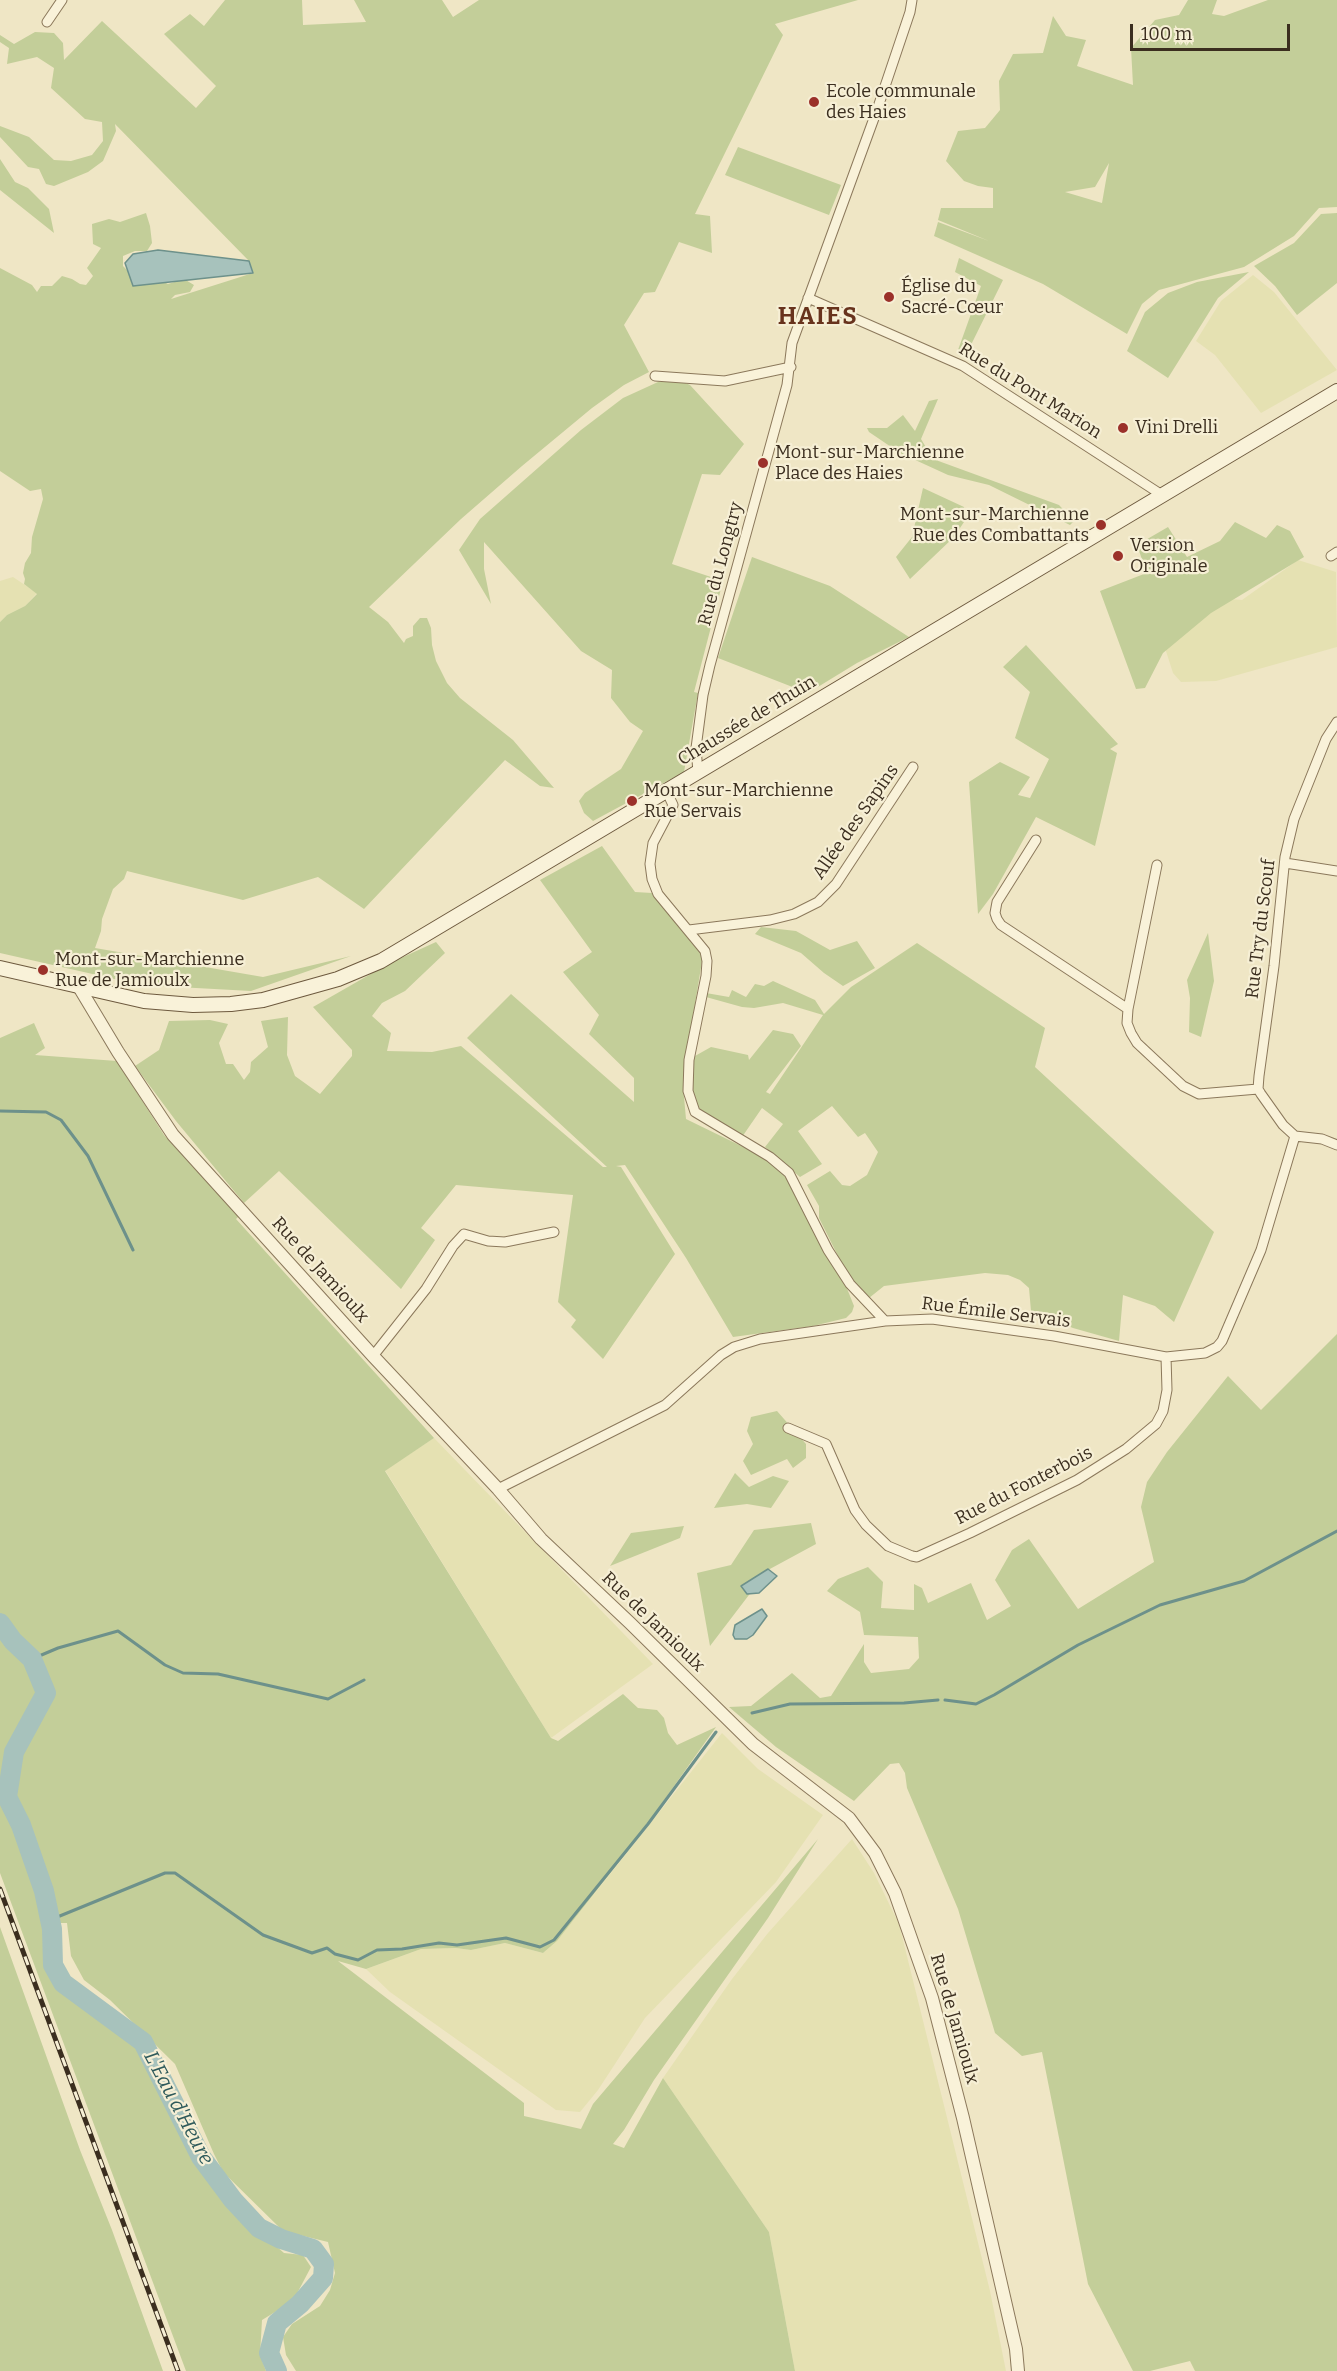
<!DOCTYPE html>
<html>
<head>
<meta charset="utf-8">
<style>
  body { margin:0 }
  #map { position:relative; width:1337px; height:2371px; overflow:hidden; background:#efe6c5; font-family:Bitter,serif }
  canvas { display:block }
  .scale { position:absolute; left:1130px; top:24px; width:160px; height:27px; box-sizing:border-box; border:3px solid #3b2e1f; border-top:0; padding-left:8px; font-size:18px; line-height:21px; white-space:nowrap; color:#3b2e1f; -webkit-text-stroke:4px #f6efd5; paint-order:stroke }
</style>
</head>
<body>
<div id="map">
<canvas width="1337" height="2371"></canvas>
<div class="scale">100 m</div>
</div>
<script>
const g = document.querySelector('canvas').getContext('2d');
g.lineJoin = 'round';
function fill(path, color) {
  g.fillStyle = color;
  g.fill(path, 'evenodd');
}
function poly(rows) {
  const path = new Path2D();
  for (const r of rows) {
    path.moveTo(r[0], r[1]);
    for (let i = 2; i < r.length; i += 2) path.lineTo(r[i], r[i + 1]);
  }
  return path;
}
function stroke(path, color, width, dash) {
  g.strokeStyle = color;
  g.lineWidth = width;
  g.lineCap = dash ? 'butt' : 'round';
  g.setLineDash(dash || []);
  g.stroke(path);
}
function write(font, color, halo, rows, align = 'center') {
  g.font = font + ' Bitter,serif';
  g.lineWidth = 4.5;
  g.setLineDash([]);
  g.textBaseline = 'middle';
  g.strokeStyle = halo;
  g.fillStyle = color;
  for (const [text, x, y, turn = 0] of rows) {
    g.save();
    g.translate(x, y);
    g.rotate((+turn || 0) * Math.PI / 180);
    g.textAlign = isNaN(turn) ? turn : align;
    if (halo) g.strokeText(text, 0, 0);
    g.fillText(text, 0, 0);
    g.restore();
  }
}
const farmland = poly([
  [1253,275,1274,292,1337,370,1261,413,1215,355,1196,341,1221,301],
  [1298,560,1336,572,1337,647,1216,681,1181,682,1173,673,1165,648,1216,598,1242,600],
  [13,577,37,593,25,606,7,615,0,622,0,581],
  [434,1438,653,1664,551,1738,385,1470],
  [722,1733,758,1769,823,1815,776,1882,645,2018,598,2090,580,2112,556,2110,390,1992,366,1969,421,1949,456,1948,471,1950,505,1943,543,1953,557,1941],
  [852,1839,874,1873,899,1924,990,2291,1006,2371,795,2371,769,2232,663,2078,732,1979,768,1933]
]);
const green = poly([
  [225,0,302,0,303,25,366,22,354,0,442,0,453,17,479,0,858,0,775,24,783,35,695,214,710,216,712,253,679,242,655,292,644,293,624,325,649,372,624,385,592,408,522,466,461,519,369,607,388,622,404,643,406,639,413,636,413,626,420,618,427,618,431,628,432,645,436,661,447,683,460,698,513,740,554,788,540,786,505,760,364,909,318,877,243,900,127,871,124,879,113,889,102,919,101,931,95,948,263,977,351,956,251,991,141,985,0,953,0,622,7,615,25,606,37,594,24,584,25,579,23,573,25,563,31,553,32,537,43,499,41,489,30,491,0,471,0,268,32,285,37,292,41,286,52,286,62,276,72,279,80,284,86,285,93,276,87,268,101,248,93,244,92,224,109,219,120,222,146,213,150,226,152,243,147,251,135,251,123,256,123,266,131,274,131,283,138,285,162,281,168,284,184,279,194,285,190,292,175,295,171,299,253,273,249,261,115,124,116,131,103,161,88,172,54,186,46,184,39,169,28,167,0,137,0,126,29,137,54,160,71,161,92,155,103,141,102,122,85,119,51,88,54,68,37,57,7,64,9,48,0,42,0,35,14,44,35,32,54,33,63,43,64,60,102,21,196,108,216,86,164,34,190,14,204,26],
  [1188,0,1217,0,1212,14,1224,16,1268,0,1337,0,1337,207,1319,208,1294,236,1244,267,1159,290,1142,304,1127,334,1043,284,934,236,938,222,989,241,938,220,941,208,993,208,993,188,978,186,964,181,946,161,958,131,985,128,1000,110,999,81,1013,54,1043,53,1053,16,1066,36,1086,40,1077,66,1133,85,1131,48,1155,20,1179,15],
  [1109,163,1102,203,1065,192,1095,187],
  [738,147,841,185,829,215,725,175],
  [0,159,15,182,28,188,49,209,54,233,0,190],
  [1337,213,1337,283,1297,315,1275,286,1254,266,1294,243,1321,214],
  [959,258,1003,280,966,355,958,350,981,286,955,272],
  [1249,272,1218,298,1168,378,1127,351,1145,312,1168,293,1197,282],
  [679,380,690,385,744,444,720,475,702,474,672,564,723,581,694,692,698,693,684,772,593,821,584,813,579,801,585,793,621,769,643,731,630,722,611,698,612,670,581,651,484,542,484,569,491,604,459,550,480,519,581,430,623,398,658,382],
  [938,399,921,439,933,459,1059,505,1074,521,1070,525,989,485,948,475,900,453,869,432,867,428,887,428,903,415,915,431,929,401],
  [923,488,964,507,966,519,954,537,910,579,896,557,912,537],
  [1235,522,1266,538,1277,525,1290,531,1304,557,1211,613,1163,653,1145,688,1136,689,1100,591,1144,574,1146,571,1137,545,1168,527,1187,557,1220,541],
  [752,557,830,586,909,637,857,663,808,693,718,658],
  [1026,645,1118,744,1110,749,1117,753,1095,846,1036,817,993,894,978,914,969,782,1000,762,1030,777,1018,795,1030,798,1049,759,1015,738,1030,692,1003,667],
  [602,846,635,892,652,893,703,955,684,1072,683,1086,686,1119,774,1162,785,1173,822,1248,846,1286,854,1306,852,1312,846,1318,813,1326,733,1337,686,1258,625,1165,616,1166,621,1167,675,1254,603,1359,571,1327,576,1320,558,1302,573,1195,456,1185,421,1228,435,1240,401,1289,279,1171,244,1203,176,1121,135,1066,159,1050,169,1021,210,1020,228,1024,219,1043,226,1064,233,1064,244,1080,250,1072,251,1062,268,1047,261,1021,288,1017,287,1055,295,1076,320,1094,352,1056,352,1050,313,1007,390,963,436,942,445,953,405,991,382,1003,372,1016,391,1033,387,1051,432,1052,461,1046,603,1167,607,1167,467,1038,511,994,634,1102,634,1078,589,1034,599,1015,563,972,592,952,540,880],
  [761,927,796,931,830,950,857,941,875,968,843,986,824,973,801,953,755,934],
  [1208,933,1214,981,1201,1037,1189,1032,1190,998,1187,980],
  [917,943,1045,1028,1035,1067,1214,1232,1174,1322,1155,1306,1123,1295,1119,1341,1073,1328,1031,1311,1029,1288,1020,1280,1008,1275,985,1273,884,1286,869,1298,851,1278,838,1256,819,1218,819,1206,807,1185,830,1171,842,1185,850,1186,867,1175,878,1152,865,1133,858,1137,832,1106,798,1131,822,1164,800,1177,765,1147,783,1124,762,1108,742,1137,697,1108,692,1097,691,1062,695,1056,711,1047,748,1055,749,1060,773,1030,793,1034,801,1046,766,1092,770,1094,823,1015,783,1003,754,1008,742,1007,706,997,706,993,729,997,732,990,746,997,755,984,764,986,773,981,815,1000,824,1014,851,987],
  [34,1023,45,1048,35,1055,117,1061,164,1135,239,1216,236,1219,434,1438,385,1471,551,1738,558,1741,623,1694,638,1708,657,1710,664,1718,668,1733,677,1745,716,1727,630,1848,557,1941,543,1953,505,1943,471,1950,456,1948,421,1949,366,1969,338,1961,524,2103,524,2116,581,2129,593,2104,818,1839,768,1918,654,2080,624,2130,613,2144,624,2148,663,2078,769,2232,795,2371,296,2371,286,2355,283,2337,292,2324,320,2306,330,2290,335,2273,328,2242,283,2231,223,2172,214,2154,175,2064,110,2000,84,1980,71,1956,67,1923,60,1923,45,1930,49,1967,59,1986,140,2046,197,2164,260,2232,284,2253,303,2255,311,2267,293,2301,262,2320,260,2355,266,2371,186,2371,0,1873,0,1038],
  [1337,1334,1337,2371,1195,2371,1190,2361,1150,2371,1133,2371,1088,2284,1042,2052,1022,2056,995,2033,958,1909,907,1788,905,1773,899,1763,890,1764,854,1801,776,1747,729,1707,751,1706,792,1673,820,1698,831,1696,864,1644,864,1662,871,1673,909,1669,919,1658,918,1637,864,1635,860,1612,827,1591,838,1579,868,1567,883,1582,881,1608,914,1610,914,1584,922,1588,928,1603,971,1583,987,1620,1011,1606,995,1580,1012,1550,1029,1539,1078,1609,1154,1562,1141,1507,1147,1482,1167,1452,1228,1376,1261,1410],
  [777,1411,806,1444,806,1458,793,1468,787,1459,751,1475,743,1461,753,1444,747,1431,751,1417],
  [735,1473,749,1487,773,1476,789,1481,771,1508,747,1504,714,1508],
  [811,1523,816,1544,768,1570,710,1646,697,1573,731,1565,754,1530],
  [684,1526,680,1538,610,1566,631,1533],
  [0,1927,80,2150,112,2230,163,2371,0,2371]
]);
const water = poly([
  [158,250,249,261,253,273,133,286,125,263,133,254,158,250],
  [768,1569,777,1576,759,1593,747,1594,741,1586,768,1569],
  [762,1609,767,1616,753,1635,747,1639,735,1639,733,1635,735,1625,762,1609]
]);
const stream = poly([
  [0,1111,46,1112,61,1120,88,1156,133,1250],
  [32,1659,58,1648,118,1631,165,1665,183,1673,218,1674,328,1699,364,1680],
  [945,1700,976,1704,994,1695,1078,1645,1160,1605,1244,1581,1337,1531],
  [752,1713,790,1704,904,1703,938,1700],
  [50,1920,165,1873,175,1873,263,1935,312,1953,327,1948,335,1954,358,1960,377,1950,402,1949,439,1943,457,1945,506,1938,540,1947,554,1940,648,1824,716,1732]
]);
const river = poly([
  [0,1623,13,1641,32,1659,46,1693,14,1752,7,1797,21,1825,44,1891,52,1929,53,1965,63,1983,143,2042,201,2157,233,2200,259,2228,281,2239,313,2249,324,2264,323,2278,300,2304,277,2323,269,2353,277,2371]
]);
const minor = poly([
  [47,22,62,0],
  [808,298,963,366,1162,495],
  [655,376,725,381,791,367],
  [1331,556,1337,552],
  [698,772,696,748,703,695,710,665,787,385,792,343,877,110,910,12,912,0],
  [666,790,673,805,653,843,650,864,652,879,658,894,705,951,707,961,706,976,689,1060,688,1091,695,1112,770,1157,789,1173,828,1250,850,1284,885,1321,932,1319,1054,1336,1166,1357],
  [1036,840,997,902,995,913,997,919,1001,925,1128,1009],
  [1285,863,1337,871],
  [1157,865,1128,1009,1127,1023,1131,1033,1137,1043,1183,1086,1199,1094,1258,1089],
  [689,930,770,920,794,914,818,902,836,884,913,767],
  [1295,1136,1283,1125,1261,1094,1258,1089,1259,1076,1274,966,1285,857,1294,819,1326,739,1337,722],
  [373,1356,426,1289,453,1246,464,1234,488,1241,505,1242,554,1232],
  [788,1428,826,1444,855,1510,866,1525,888,1546,912,1556,917,1557,970,1533,1077,1480,1126,1449,1156,1424,1163,1411,1167,1390,1166,1357,1205,1353,1217,1347,1222,1341,1261,1250,1295,1136,1322,1139,1337,1145],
  [498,1489,665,1405,721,1355,734,1347,760,1339,885,1321]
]);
const tertiary = poly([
  [79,987,118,1052,173,1135,373,1356,498,1489,541,1539,630,1623,753,1744,849,1818,875,1853,895,1893,932,1998,963,2118,1016,2349,1018,2371]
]);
const secondary = poly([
  [0,968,144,1001,193,1005,231,1004,263,1000,338,979,381,961,1337,391]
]);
const rail = poly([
  [0,1889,178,2371]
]);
const markers = [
  [814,102,6,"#9b312a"],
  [889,297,6,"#9b312a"],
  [1123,428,6,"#9b312a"],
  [763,463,6,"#9b312a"],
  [1101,525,6,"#9b312a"],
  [1118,556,6,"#9b312a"],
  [632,801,6,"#9b312a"],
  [43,970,6,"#9b312a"]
];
const poiNames = [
  ["Ecole communale",826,92],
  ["des Haies",826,113],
  ["Église du",901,287],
  ["Sacré-Cœur",901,308],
  ["Vini Drelli",1135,428],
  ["Mont-sur-Marchienne",775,453],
  ["Place des Haies",775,474],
  ["Mont-sur-Marchienne",1089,515,"right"],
  ["Rue des Combattants",1089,536,"right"],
  ["Version",1130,546],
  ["Originale",1130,567],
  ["Mont-sur-Marchienne",644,791],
  ["Rue Servais",644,812],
  ["Mont-sur-Marchienne",55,960],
  ["Rue de Jamioulx",55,981]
];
const streetNames = [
  ["Rue du Pont Marion",1030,391,32],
  ["Rue du Longtry",721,564,-75],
  ["Chaussée de Thuin",747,721,-31],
  ["Allée des Sapins",856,822,-55],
  ["Rue Try du Scouf",1261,929,-83],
  ["Rue de Jamioulx",320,1270,48],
  ["Rue Émile Servais",996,1313,7],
  ["Rue du Fonterbois",1024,1486,-27],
  ["Rue de Jamioulx",653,1622,44],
  ["Rue de Jamioulx",954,2019,74]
];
const waterNames = [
  ["L'Eau d'Heure",178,2108,62]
];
const districtNames = [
  ["HAIES",818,317]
];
fill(farmland, '#e5e1b2');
fill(green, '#c3ce99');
fill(water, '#a7c2bc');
stroke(water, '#6d918b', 1.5);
stroke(stream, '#6d918b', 3);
stroke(river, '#a7c2bc', 20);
stroke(minor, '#8b785b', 11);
stroke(tertiary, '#8b785b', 14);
stroke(secondary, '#6d593e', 16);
stroke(minor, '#f9f2d9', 9);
stroke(tertiary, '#f9f2d9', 12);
stroke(secondary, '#f9f2d9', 14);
stroke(rail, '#3b2e1f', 5);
stroke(rail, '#f6efd5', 3, [9]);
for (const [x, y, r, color] of markers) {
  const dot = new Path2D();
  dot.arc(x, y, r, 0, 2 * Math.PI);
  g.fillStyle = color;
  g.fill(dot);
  stroke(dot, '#f6efd5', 2);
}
write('18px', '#3b2e1f', '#f6efd5', poiNames, 'left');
write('18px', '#3b2e1f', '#f6efd5', streetNames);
write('italic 20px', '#2e5a5b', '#f6efd5', waterNames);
g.letterSpacing = '1.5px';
write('bold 24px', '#68331d', '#f6efd5', districtNames);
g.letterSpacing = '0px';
</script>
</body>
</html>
